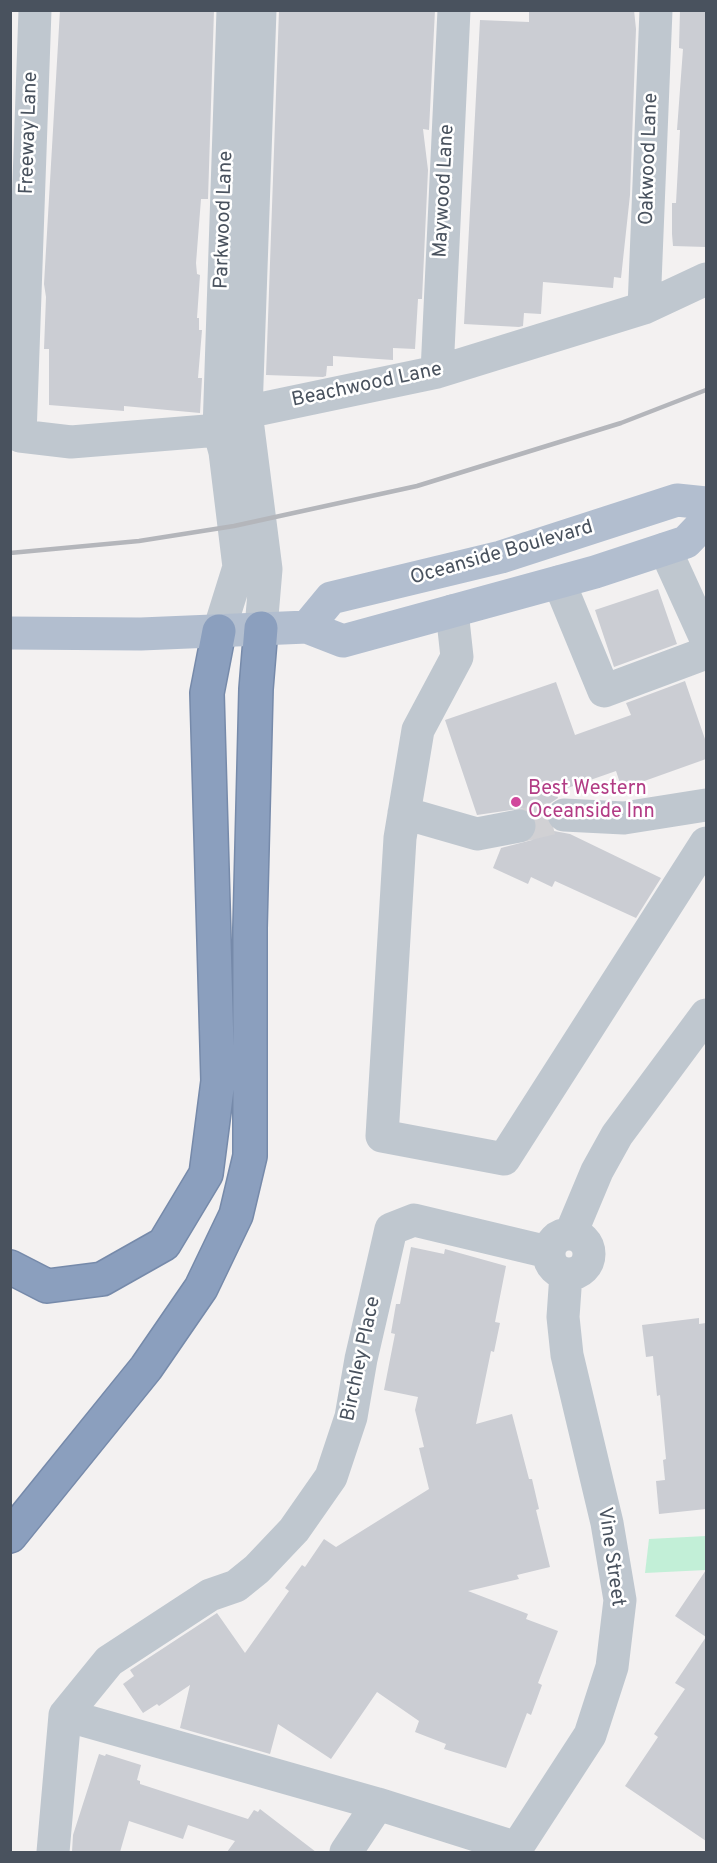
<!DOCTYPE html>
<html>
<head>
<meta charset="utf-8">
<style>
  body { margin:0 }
  #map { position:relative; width:717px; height:1863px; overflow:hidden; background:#f3f1f1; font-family:Overpass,sans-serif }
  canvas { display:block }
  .frame { position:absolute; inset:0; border:12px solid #49525e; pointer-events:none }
</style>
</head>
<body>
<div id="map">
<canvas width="717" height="1863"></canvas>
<div class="frame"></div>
</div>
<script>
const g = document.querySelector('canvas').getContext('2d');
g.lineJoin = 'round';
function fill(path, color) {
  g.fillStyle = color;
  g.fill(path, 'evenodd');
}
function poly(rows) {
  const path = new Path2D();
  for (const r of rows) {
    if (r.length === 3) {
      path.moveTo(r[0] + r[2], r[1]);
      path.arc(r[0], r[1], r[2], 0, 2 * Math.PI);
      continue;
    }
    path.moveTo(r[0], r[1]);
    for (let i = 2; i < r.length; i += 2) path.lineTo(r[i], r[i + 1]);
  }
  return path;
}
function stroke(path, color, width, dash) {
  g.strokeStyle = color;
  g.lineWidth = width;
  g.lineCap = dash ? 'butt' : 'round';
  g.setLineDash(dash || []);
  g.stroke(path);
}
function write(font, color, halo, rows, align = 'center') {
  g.font = font + ' Overpass,sans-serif';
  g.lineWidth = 5;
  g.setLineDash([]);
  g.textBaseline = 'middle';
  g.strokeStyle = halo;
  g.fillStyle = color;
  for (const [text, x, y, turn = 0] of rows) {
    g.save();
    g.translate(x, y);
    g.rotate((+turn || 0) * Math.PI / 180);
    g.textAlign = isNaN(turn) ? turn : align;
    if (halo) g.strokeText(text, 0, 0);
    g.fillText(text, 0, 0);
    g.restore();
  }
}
const green = poly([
  [706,1536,706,1570,645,1573,649,1539]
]);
const building = poly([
  [60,10,214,10,208,199,201,199,196,263,197,274,200,275,197,318,199,318,199,330,202,330,198,378,202,378,200,413,124,406,124,411,49,405,49,349,44,349,46,297,44,284],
  [279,10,435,10,429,130,423,129,428,170,422,299,418,299,415,349,393,348,393,360,333,356,333,366,327,366,326,376,323,377,266,375],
  [529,10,634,10,636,29,630,195,621,278,614,277,613,288,543,282,541,314,524,313,523,326,519,327,464,324,480,20,529,22],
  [680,10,706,10,706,247,673,246,672,234,672,203,676,203,680,130,677,130,683,49,679,48],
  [658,589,677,644,614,667,595,610],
  [685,681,706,742,706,759,622,789,616,771,556,792,558,798,549,804,545,813,547,823,554,831,570,834,661,878,636,918,555,881,552,887,531,877,528,884,493,868,501,848,532,840,537,832,537,822,533,813,525,808,477,815,445,720,556,682,575,735,631,715,626,703],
  [411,1247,444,1254,445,1249,506,1266,495,1322,500,1323,494,1352,491,1351,476,1424,512,1414,529,1479,532,1479,539,1509,536,1510,550,1567,517,1575,519,1579,468,1591,528,1614,526,1619,558,1631,538,1683,542,1685,531,1715,527,1713,506,1768,444,1749,446,1744,415,1732,419,1721,377,1692,331,1759,278,1724,270,1754,180,1728,190,1685,159,1706,157,1704,143,1713,123,1684,134,1676,130,1670,217,1613,245,1653,289,1591,285,1588,302,1565,305,1567,324,1539,336,1547,429,1489,419,1448,424,1447,415,1410,418,1397,384,1390,395,1334,391,1333,396,1304,400,1304],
  [699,1318,699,1324,706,1323,706,1509,659,1514,656,1481,665,1480,663,1460,666,1459,660,1395,657,1396,653,1356,646,1357,642,1325],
  [706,1570,706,1841,625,1786,658,1737,654,1734,685,1689,675,1683,706,1637,675,1616],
  [99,1754,105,1756,106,1754,141,1765,137,1780,140,1781,140,1784,248,1819,254,1810,258,1812,260,1809,316,1852,227,1852,235,1841,188,1825,183,1839,129,1821,120,1852,72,1852,73,1835]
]);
const minorTunnel = poly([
  [519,826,564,815]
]);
const minor = poly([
  [35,10,20,436,71,442,219,430,246,412,437,372,644,308,706,279],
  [260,10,246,412,266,569,261,628],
  [644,308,656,10],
  [437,372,454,10],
  [665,549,706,639],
  [559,582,604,691,706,653],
  [452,611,457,657,418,730,400,838,382,1136,504,1159,706,843],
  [219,631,239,567,225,452,219,430,233,10],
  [404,813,477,834,519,826],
  [564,815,624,818,706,805],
  [571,1233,597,1171,617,1135,706,1015],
  [569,1254,20],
  [65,1715,109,1661,210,1595,236,1586,257,1569,294,1530,331,1477,351,1417,361,1359,391,1229,414,1220,548,1252],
  [53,1852,65,1715,378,1804,517,1848],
  [346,1852,378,1804],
  [514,1852,590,1735,612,1667,620,1600,607,1523,567,1355,563,1317,566,1274]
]);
const major = poly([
  [307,627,331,598,501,557,677,500,706,503],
  [10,633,141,634,307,627,343,641,595,572,686,542,706,521]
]);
const highway = poly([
  [10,1267,47,1286,102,1279,164,1244,206,1174,218,1081,207,693,219,631],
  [10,1536,146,1368,201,1288,236,1215,250,1156,250,928,256,689,261,628]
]);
const rail = poly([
  [10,553,139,541,234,526,417,486,621,423,706,390]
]);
const markers = [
  [516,802,6,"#d1479c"]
];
const streetNames = [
  ["Freeway Lane",30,133,-88],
  ["Oakwood Lane",650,159,-88],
  ["Maywood Lane",445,191,-87],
  ["Parkwood Lane",225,220,-88],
  ["Beachwood Lane",367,386,-12],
  ["Oceanside Boulevard",502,554,-16],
  ["Birchley Place",362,1359,-78],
  ["Vine Street",610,1557,82]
];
const hotelNames = [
  ["Best Western",528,790],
  ["Oceanside Inn",528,813]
];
fill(green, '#c2efd7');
fill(building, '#cbcdd3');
stroke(minorTunnel, '#d1d1d4', 33, [33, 16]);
stroke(highway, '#768aaa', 36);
stroke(minor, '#bfc7cf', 33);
stroke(major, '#b2becf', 33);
stroke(highway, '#8b9fbe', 33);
stroke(rail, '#b4b6bb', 4.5);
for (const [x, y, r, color] of markers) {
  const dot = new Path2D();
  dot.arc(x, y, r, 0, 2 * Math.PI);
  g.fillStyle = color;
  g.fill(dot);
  stroke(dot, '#fff', 2);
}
write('20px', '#49525e', '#fff', streetNames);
write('20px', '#b23c85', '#fff', hotelNames, 'left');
</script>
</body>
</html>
